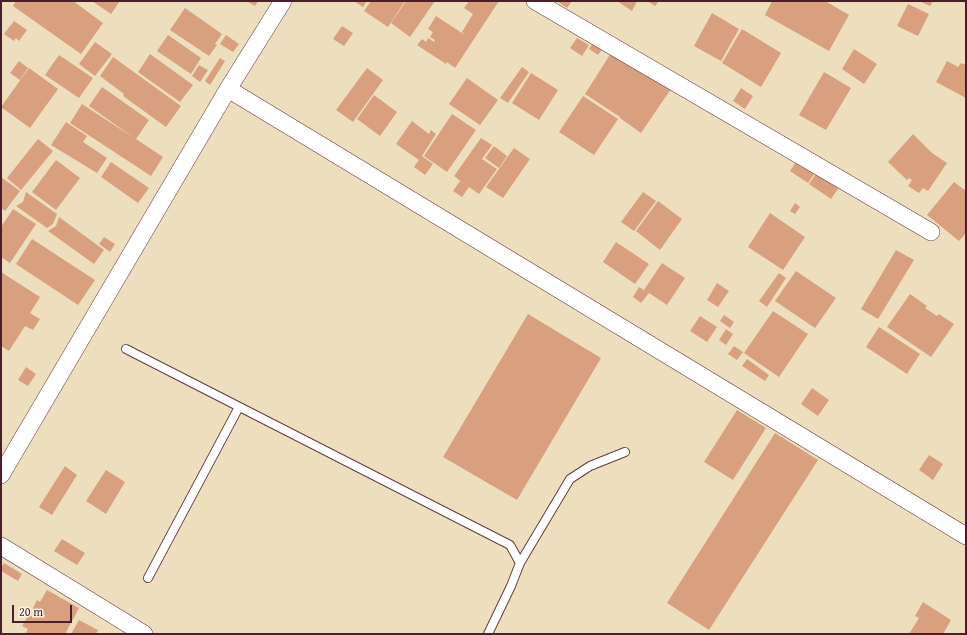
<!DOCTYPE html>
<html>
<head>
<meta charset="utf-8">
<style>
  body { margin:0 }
  #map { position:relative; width:967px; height:635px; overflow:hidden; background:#eddfbd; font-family:"Gentium Book Plus",serif }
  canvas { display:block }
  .frame { position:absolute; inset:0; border:2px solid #4a1f2b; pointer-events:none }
  .scale { position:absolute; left:12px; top:605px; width:60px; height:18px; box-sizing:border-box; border:2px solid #4a1f2b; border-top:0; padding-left:5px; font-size:12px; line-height:14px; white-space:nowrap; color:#4a1f2b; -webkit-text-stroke:3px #fcf5e5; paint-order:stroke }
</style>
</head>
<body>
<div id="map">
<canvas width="967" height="635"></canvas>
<div class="frame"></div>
<div class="scale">20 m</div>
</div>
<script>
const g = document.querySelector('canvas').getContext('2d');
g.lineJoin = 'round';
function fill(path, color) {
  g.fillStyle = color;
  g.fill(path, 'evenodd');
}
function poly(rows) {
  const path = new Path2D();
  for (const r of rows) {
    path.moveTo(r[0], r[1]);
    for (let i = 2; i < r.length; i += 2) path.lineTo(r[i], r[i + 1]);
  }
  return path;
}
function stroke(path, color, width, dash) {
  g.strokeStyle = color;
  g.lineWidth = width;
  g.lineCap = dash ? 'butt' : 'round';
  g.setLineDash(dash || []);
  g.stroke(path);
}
const building = poly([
  [16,1,73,1,103,23,81,54,13,6],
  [92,1,120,1,111,14],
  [246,1,258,1,255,6],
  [354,1,367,1,363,7],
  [371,1,405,1,388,27,364,11],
  [406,1,435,1,410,37,391,23],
  [469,1,499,1,455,68,447,62,446,64,417,45,422,39,426,42,428,38,434,42,435,40,430,37,433,32,428,29,436,16,465,35,462,32,473,14,464,8],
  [557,1,572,1,567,8],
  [617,1,637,1,632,11],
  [647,1,659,1,655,6],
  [772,1,825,1,849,15,829,51,765,15],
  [919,1,933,1,930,6],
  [908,4,929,14,918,36,897,26],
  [185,8,222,34,215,44,217,45,209,56,170,30],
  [712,13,739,29,721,61,694,46],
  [14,21,27,30,19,41,16,38,14,41,4,34],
  [342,26,353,33,344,46,333,39],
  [742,29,781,53,761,87,722,63],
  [168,35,201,58,191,74,157,51],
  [226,35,239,44,233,52,220,44],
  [577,38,589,45,582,56,570,48],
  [594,41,604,47,598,55,589,49],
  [95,42,112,54,95,76,79,64],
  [854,49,877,64,864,84,842,69],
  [611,53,673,86,641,133,620,118,620,117,585,94],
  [150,54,193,85,180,102,138,72],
  [59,55,93,78,79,98,45,75],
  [113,57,181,106,166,127,123,96,124,94,100,76],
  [220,58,225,61,210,85,205,81],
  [19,61,28,68,20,80,10,73],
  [947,61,958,67,961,63,966,65,966,98,936,82],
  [199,65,208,70,200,82,192,76],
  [522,67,529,72,508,103,500,98],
  [29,68,58,89,30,128,1,107],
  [367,68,383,80,353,122,336,110],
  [824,72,851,88,826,130,799,115],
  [531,73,558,90,539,120,512,103],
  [467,78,498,100,480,125,449,104],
  [102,87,149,120,136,139,163,157,151,176,70,123,82,104,134,138,89,106],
  [741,88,753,96,745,109,733,101],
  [374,95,397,112,380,136,357,119],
  [583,96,618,119,594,155,559,132],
  [452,114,476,130,447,172,424,156],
  [412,121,429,134,431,130,436,134,422,156,433,164,425,175,414,167,419,160,396,144],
  [66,122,87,136,83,142,107,158,97,173,51,145],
  [913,134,932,153,947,163,928,191,923,188,919,193,908,186,912,180,909,178,907,180,888,162],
  [481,138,492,145,482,159,497,169,479,194,469,187,462,197,453,191,460,181,467,186,454,176],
  [38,139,53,151,21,190,7,178],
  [494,146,507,156,499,168,485,158],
  [514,148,530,159,503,198,486,187],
  [799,158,817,170,808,183,790,171],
  [56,160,80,178,56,210,32,192],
  [111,162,149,188,138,203,101,177],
  [818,171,840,186,831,199,809,184],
  [1,177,20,191,5,211,1,208],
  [954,182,966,191,966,233,959,241,927,215],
  [26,192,57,214,53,224,47,228,16,206,23,202],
  [643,192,656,201,634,231,621,222],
  [658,201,682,219,660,250,636,231],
  [795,203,800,207,795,214,790,211],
  [13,209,36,224,10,263,1,257,1,227],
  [770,213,805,237,783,270,748,247],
  [59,217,104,250,94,264,48,231,56,226],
  [104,237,115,244,110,252,99,244],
  [32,239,95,280,78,305,16,264],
  [616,242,649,264,635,284,603,262],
  [896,250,914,260,878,319,861,309],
  [662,263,685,278,667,305,649,293,641,303,633,297,639,287,644,290],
  [796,271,836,298,815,328,775,301],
  [1,272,40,297,30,313,40,319,33,330,25,326,9,351,1,346],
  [779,273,786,278,767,307,759,301],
  [717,283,729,291,718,307,707,300],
  [910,294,927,306,925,308,937,316,939,314,954,324,931,357,887,327],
  [773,311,808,334,779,377,744,353],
  [528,314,601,358,517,500,443,457],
  [724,315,734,322,730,328,720,321],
  [700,316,717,327,707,342,690,331],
  [879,327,920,354,907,374,866,347],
  [726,329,733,334,726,345,719,340],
  [734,346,743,352,737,360,728,354],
  [747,359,769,375,765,381,742,366],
  [26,367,36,374,28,386,18,380],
  [812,388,829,400,818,416,801,404],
  [737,410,766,428,733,480,704,462],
  [775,433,818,460,709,630,667,603],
  [929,455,943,464,933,480,919,470],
  [65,466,77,475,52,515,39,507],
  [106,470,125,482,106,514,86,501],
  [62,539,85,553,77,565,54,551],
  [4,563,22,574,18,581,1,571,1,568],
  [47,590,79,608,65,634,25,634,28,629,22,626,29,614,33,617,35,614,31,612,37,600,40,602],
  [923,602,951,620,943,634,909,634,919,618,915,616],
  [79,620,98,630,96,634,71,634]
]);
const lane = poly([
  [126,349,510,545,520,563,511,586,488,634],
  [520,563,570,479,590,466,625,452],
  [148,578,239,407]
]);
const street = poly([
  [535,1,931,232],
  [228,89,966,536],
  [1,475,228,89,283,1],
  [1,546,144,634]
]);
fill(building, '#d8a07f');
stroke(lane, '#623c41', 10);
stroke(street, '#623c41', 18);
stroke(lane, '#fff', 8);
stroke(street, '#fff', 17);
</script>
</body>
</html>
